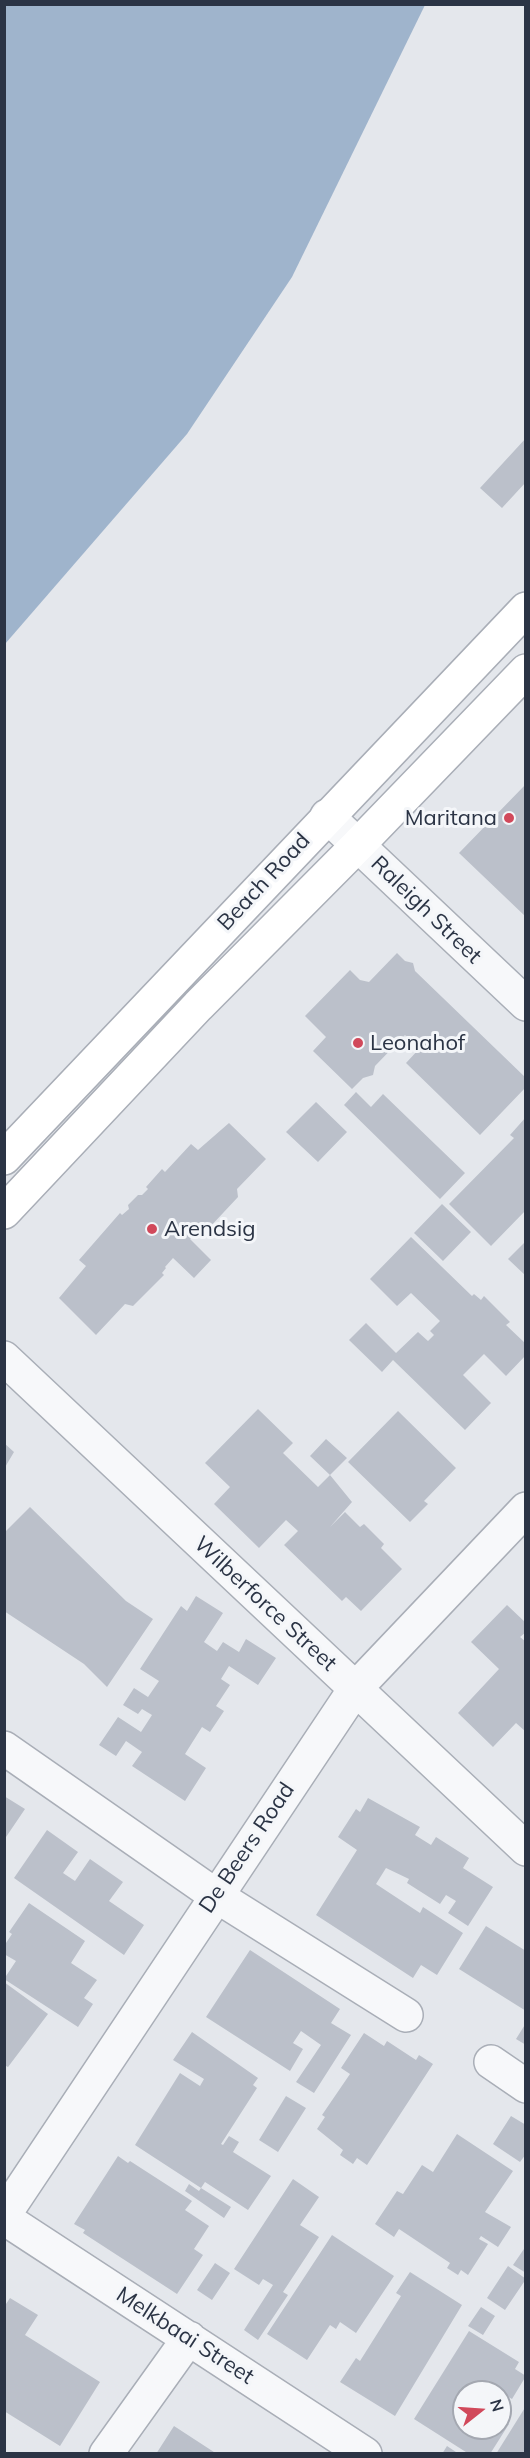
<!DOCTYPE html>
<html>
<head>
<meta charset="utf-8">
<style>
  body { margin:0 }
  #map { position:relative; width:530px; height:2458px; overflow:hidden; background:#e4e7ec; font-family:Mulish,sans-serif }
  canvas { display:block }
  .frame { position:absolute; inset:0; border:6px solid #2b3445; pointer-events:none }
  .north { position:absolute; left:452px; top:2380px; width:60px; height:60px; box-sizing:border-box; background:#f4f6f9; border:2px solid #a4a8b1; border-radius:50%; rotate:73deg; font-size:16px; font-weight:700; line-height:24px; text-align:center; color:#2b3445 }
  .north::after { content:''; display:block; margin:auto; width:21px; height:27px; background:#d1495b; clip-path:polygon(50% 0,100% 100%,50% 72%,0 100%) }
</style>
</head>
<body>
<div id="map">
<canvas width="530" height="2458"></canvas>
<div class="frame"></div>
<div class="north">N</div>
</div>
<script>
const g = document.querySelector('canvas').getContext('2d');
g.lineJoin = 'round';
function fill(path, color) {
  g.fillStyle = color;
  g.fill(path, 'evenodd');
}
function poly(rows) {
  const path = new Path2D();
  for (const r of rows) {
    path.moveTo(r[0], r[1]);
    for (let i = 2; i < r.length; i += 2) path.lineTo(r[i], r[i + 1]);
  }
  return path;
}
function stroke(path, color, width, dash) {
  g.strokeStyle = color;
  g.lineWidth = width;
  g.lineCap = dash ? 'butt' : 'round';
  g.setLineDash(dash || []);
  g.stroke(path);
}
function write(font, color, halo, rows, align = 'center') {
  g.font = font + ' Mulish,sans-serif';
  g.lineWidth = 6;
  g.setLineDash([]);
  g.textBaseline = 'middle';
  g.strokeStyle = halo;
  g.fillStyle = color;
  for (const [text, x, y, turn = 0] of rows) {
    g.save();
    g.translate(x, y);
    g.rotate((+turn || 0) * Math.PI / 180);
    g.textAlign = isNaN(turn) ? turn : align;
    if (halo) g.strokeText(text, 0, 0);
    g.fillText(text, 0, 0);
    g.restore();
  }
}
const water = poly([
  [5,4,425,5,292,277,187,434,5,644]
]);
const building = poly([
  [526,438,526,482,502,508,480,488],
  [526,784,526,917,459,853],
  [397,953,405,961,413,963,415,971,526,1078,526,1087,480,1135,406,1063,419,1049,405,1035,375,1066,373,1075,363,1078,352,1089,313,1051,326,1037,305,1016,350,970,360,980,369,982],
  [356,1092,371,1107,383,1094,465,1173,440,1199,344,1105],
  [316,1102,347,1132,318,1162,286,1132],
  [526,1117,526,1210,491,1246,449,1204,514,1138,510,1135],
  [229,1123,266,1159,237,1189,238,1197,209,1228,207,1226,202,1230,200,1229,190,1239,211,1260,194,1278,173,1258,165,1267,166,1268,162,1273,164,1275,133,1306,125,1304,96,1335,59,1298,86,1266,79,1260,120,1213,122,1215,129,1209,128,1205,138,1195,142,1195,148,1189,146,1187,162,1169,165,1172,191,1144,198,1150],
  [442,1204,471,1232,443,1261,414,1233],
  [411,1237,472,1296,474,1294,481,1300,484,1296,510,1322,506,1325,526,1344,526,1355,506,1376,484,1354,463,1375,491,1403,465,1430,393,1360,382,1372,349,1340,366,1323,396,1353,418,1332,428,1341,434,1335,430,1331,440,1321,411,1293,397,1306,370,1279],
  [526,1241,526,1276,508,1259],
  [258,1409,293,1443,283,1453,318,1487,330,1475,352,1502,330,1527,345,1512,360,1527,364,1524,384,1544,381,1548,402,1569,361,1611,346,1597,342,1601,284,1545,298,1531,286,1520,259,1548,214,1504,230,1487,205,1463],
  [398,1411,456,1468,424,1501,428,1504,410,1522,348,1462],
  [326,1439,347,1458,330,1475,310,1456],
  [4,1443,14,1452,4,1469],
  [30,1507,126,1601,153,1619,107,1687,84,1664,4,1611,4,1533],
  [196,1596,223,1613,204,1642,217,1651,223,1642,239,1652,246,1639,276,1658,258,1685,229,1666,221,1679,230,1685,216,1706,224,1711,210,1732,202,1727,185,1754,206,1768,185,1801,132,1766,142,1752,126,1741,116,1756,99,1745,118,1717,141,1732,152,1715,142,1709,138,1714,123,1705,134,1688,148,1697,159,1681,140,1669,181,1606,187,1611],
  [507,1605,526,1623,526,1632,520,1637,526,1642,526,1732,516,1723,493,1747,458,1713,499,1669,471,1642],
  [4,1796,25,1809,4,1840],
  [368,1798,420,1827,415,1835,431,1845,436,1837,469,1858,463,1868,493,1887,468,1926,448,1913,456,1901,446,1895,440,1904,407,1883,409,1879,386,1868,376,1884,420,1913,423,1907,463,1933,437,1975,421,1965,413,1978,316,1915,357,1850,338,1837,356,1809,360,1812],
  [47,1830,78,1852,63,1873,75,1881,90,1859,123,1882,109,1901,144,1925,124,1955,14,1878],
  [29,1903,85,1941,71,1963,97,1980,84,1998,93,2004,78,2027,4,1979,16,1961,4,1954,4,1946,12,1934,9,1932],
  [486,1926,526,1951,526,2011,459,1969],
  [250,1950,340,2009,331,2023,351,2035,314,2093,296,2082,321,2045,301,2031,293,2043,303,2049,290,2071,206,2017],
  [4,1982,48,2014,8,2067,4,2065],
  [526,2023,526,2045,516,2039],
  [192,2032,258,2078,253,2085,257,2088,221,2144,223,2145,229,2136,239,2142,233,2152,271,2176,248,2210,205,2182,201,2188,231,2207,224,2218,185,2191,189,2184,199,2191,201,2188,135,2145,180,2073,200,2086,204,2079,173,2060],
  [364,2033,384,2046,387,2041,416,2060,419,2055,433,2064,367,2165,357,2158,353,2164,340,2155,343,2150,317,2129,325,2117,322,2115,350,2074,341,2068],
  [286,2096,306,2108,278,2152,259,2140],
  [511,2116,526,2125,526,2154,520,2162,493,2144],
  [457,2134,513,2171,485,2212,511,2227,498,2247,481,2236,479,2239,488,2244,468,2275,461,2270,458,2275,447,2268,450,2263,399,2229,394,2237,375,2224,397,2191,403,2194,422,2165,433,2172],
  [118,2156,128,2163,130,2161,192,2201,185,2210,209,2226,194,2249,203,2255,177,2294,83,2233,85,2230,74,2224],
  [293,2179,319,2197,300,2225,319,2237,283,2292,288,2295,258,2340,244,2330,273,2285,263,2279,259,2285,234,2269],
  [332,2235,394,2276,356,2333,340,2322,336,2329,330,2325,307,2360,267,2334],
  [526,2246,526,2273,513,2265],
  [215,2263,230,2273,212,2300,197,2290],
  [508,2266,526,2279,505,2310,487,2298],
  [410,2272,462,2305,395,2416,340,2382,356,2358,360,2361,401,2296,396,2293],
  [10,2298,38,2315,25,2335,100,2382,60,2446,4,2411,4,2307],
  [481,2307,495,2316,483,2335,468,2326],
  [469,2331,519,2362,515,2369,526,2376,512,2399,500,2392,464,2392,464,2428,500,2428,500,2400,512,2408,504,2421,509,2424,490,2454,469,2454,414,2419],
  [526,2406,526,2454,496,2454],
  [174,2426,217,2454,156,2454],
  [447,2446,459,2454,442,2454]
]);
const minor = poly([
  [327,816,526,1004],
  [4,1358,526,1849],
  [4,1748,215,1895,406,2015],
  [491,2062,526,2086],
  [4,2215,355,1689,526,1509],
  [4,2218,365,2454],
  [106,2454,189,2338]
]);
const secondary = poly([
  [4,1158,526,609],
  [4,1212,198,1006,358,845,526,671]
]);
const markers = [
  [509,818,6,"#d1495b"],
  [358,1043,6,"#d1495b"],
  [152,1229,6,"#d1495b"]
];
const poiNames = [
  ["Maritana",497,818,"right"],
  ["Leonahof",370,1043],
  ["Arendsig",164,1229]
];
const streetNames = [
  ["Beach Road",264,882,-47],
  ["Raleigh Street",426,910,44],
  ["Wilberforce Street",265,1604,43],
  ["De Beers Road",247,1848,-56],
  ["Melkbaai Street",185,2336,33]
];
fill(water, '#9fb4cc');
fill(building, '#bbc0ca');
stroke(minor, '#a9aeb7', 36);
stroke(secondary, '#a9aeb7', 36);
stroke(minor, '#f7f8fa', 33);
stroke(secondary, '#fff', 33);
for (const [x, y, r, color] of markers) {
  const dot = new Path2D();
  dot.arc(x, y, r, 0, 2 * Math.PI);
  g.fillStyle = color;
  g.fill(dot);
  stroke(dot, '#f4f6f9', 2);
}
write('22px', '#2b3445', '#f4f6f9', poiNames, 'left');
write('22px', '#2b3445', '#f4f6f9', streetNames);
</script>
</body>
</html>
